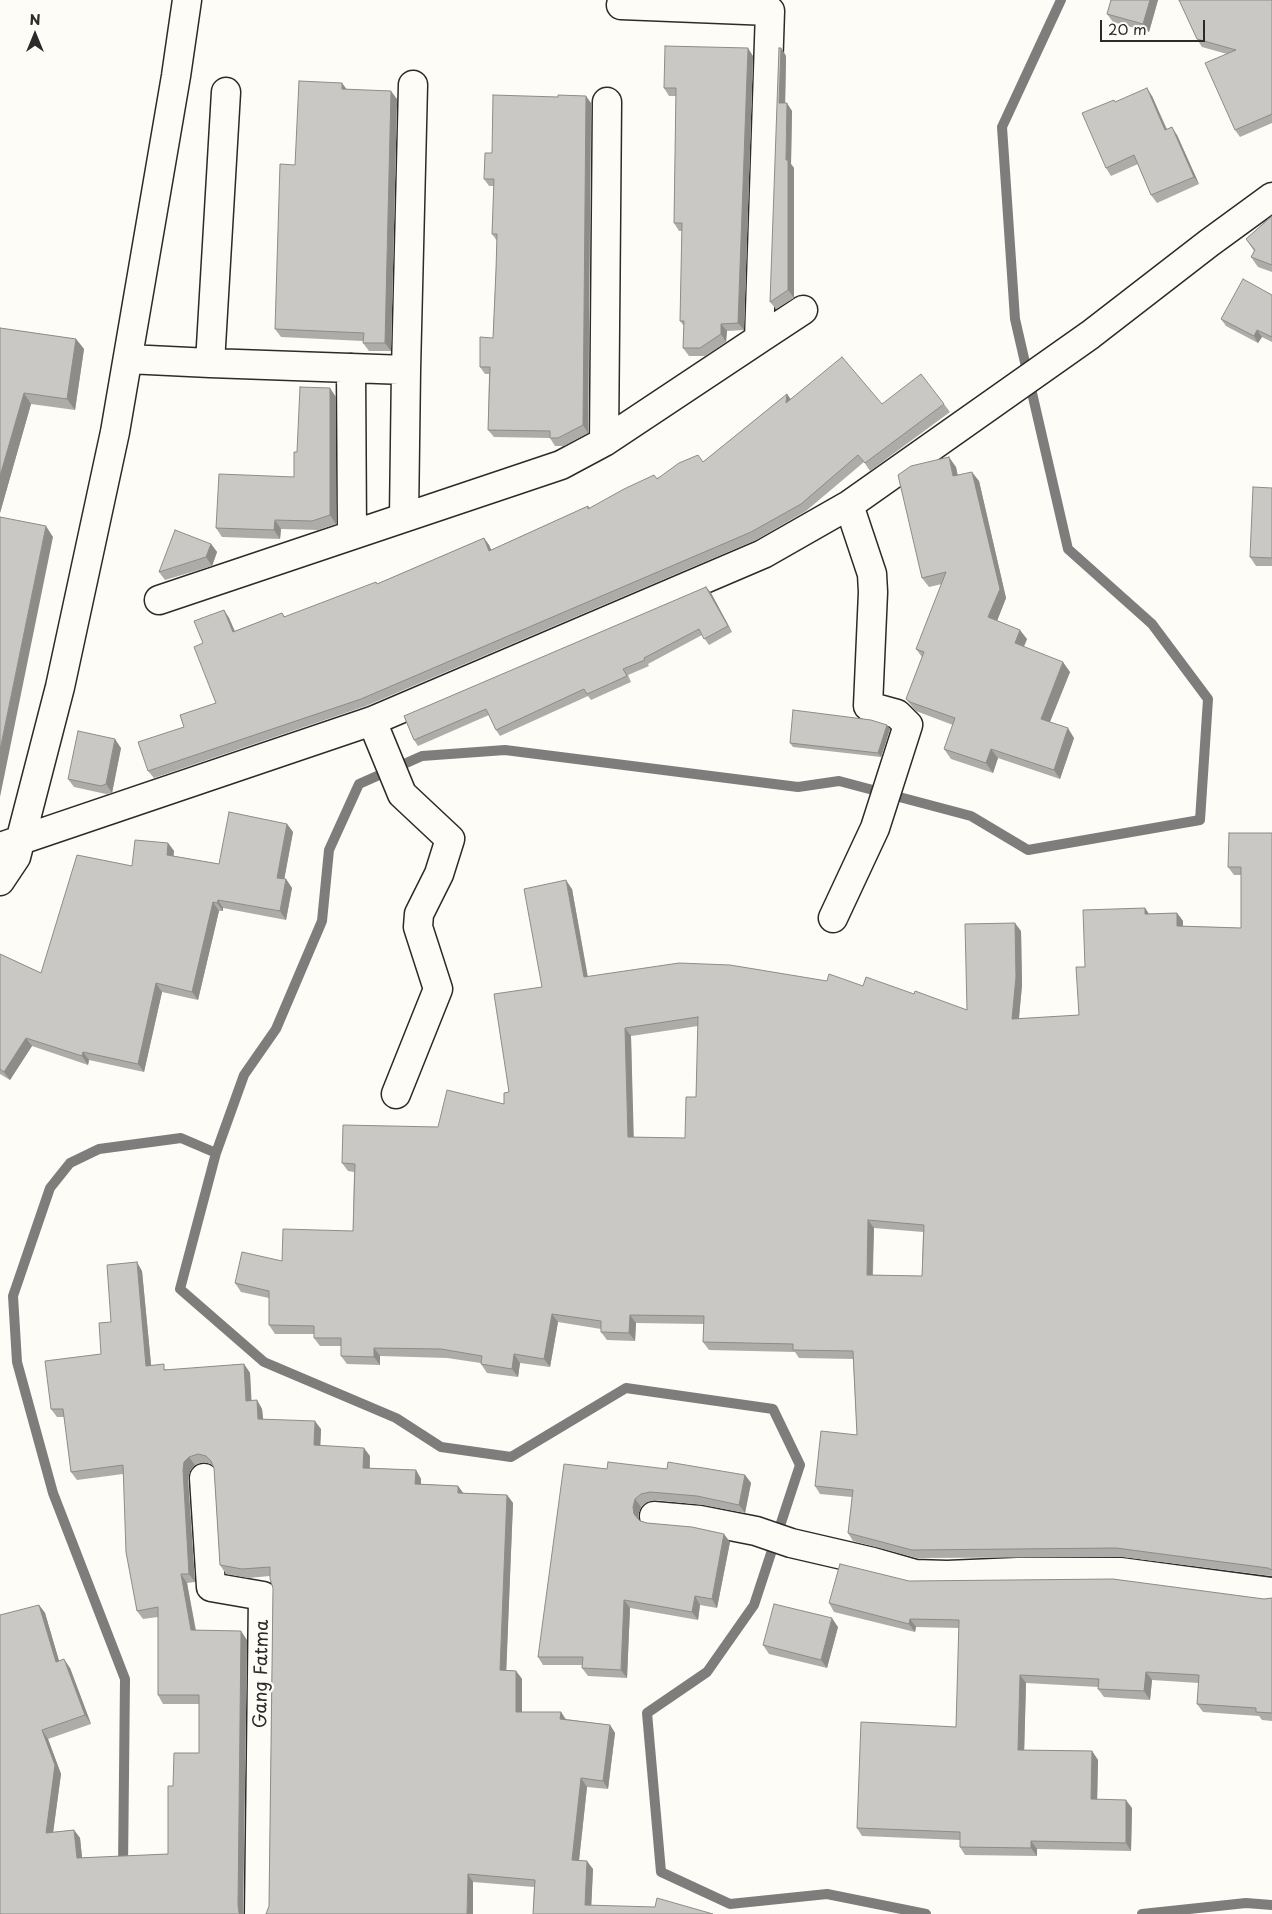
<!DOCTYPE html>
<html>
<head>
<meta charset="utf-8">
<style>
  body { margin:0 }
  #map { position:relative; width:1272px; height:1914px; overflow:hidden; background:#fdfcf7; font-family:"Playpen Sans",sans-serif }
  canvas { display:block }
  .north { position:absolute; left:10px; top:10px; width:50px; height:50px; -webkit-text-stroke:4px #fdfcf7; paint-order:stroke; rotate:0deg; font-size:14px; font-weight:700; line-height:20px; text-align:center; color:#2b2b2b }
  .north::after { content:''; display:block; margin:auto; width:18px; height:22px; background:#2b2b2b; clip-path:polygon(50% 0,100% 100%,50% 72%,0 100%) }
  .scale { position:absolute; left:1100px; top:20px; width:105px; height:22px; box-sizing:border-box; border:2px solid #2b2b2b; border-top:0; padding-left:6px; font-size:15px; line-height:18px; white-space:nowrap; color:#2b2b2b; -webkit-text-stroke:4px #fdfcf7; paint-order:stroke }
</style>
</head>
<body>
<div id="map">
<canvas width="1272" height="1914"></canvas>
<div class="north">N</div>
<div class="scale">20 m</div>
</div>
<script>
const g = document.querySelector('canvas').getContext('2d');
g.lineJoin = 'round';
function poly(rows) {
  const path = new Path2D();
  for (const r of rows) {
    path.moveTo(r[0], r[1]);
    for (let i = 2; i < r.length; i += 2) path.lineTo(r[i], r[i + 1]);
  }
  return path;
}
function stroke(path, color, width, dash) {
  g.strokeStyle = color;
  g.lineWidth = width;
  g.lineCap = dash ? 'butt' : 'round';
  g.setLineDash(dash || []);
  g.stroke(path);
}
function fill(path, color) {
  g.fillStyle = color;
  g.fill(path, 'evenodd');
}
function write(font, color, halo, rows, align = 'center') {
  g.font = font + ' "Playpen Sans",sans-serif';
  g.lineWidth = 4.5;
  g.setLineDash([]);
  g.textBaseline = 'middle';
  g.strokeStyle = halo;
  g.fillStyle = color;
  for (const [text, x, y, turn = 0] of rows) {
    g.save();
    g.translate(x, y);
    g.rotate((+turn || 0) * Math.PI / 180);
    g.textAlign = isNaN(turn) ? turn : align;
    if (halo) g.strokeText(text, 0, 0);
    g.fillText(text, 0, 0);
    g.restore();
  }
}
const stream = poly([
  [123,1868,125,1679,53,1493,17,1362,13,1296,50,1188,70,1163,99,1149,181,1138,216,1153],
  [926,1914,827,1894,730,1904,661,1872,647,1713,707,1672,754,1605,800,1465,773,1409,626,1388,511,1457,441,1447,396,1418,264,1362,180,1289,216,1153,244,1075,276,1029,322,921,329,850,359,784,422,756,505,750,798,787,839,781,971,816,1028,850,1200,820,1208,699,1152,624,1068,549,1015,319,1002,127,1061,0],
  [1142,1914,1246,1903,1272,1905]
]);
const minor = poly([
  [759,339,803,310],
  [128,359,210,363,406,370],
  [210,363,226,92],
  [351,368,352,535],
  [604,442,759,339,770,11,621,5],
  [404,517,406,370,413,85],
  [159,600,561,465,604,442,607,102],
  [372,721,402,794,450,839,439,874,419,914,418,927,438,989,396,1094],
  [0,847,372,721,763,554,849,505,1090,335,1209,243,1272,197],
  [0,881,16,857,60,687,115,432,176,76,187,0],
  [833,918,875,828,908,725,897,714,868,706,873,592,872,574,849,505],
  [204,1478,211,1587,263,1596,259,1914],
  [654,1516,700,1520,756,1531,791,1543,873,1562,915,1574,947,1575,1018,1572,1120,1572,1272,1592]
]);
const wall = poly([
  [1111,0,1158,0,1149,32,1113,22,1107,14],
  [1272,0,1272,123,1240,137,1235,130,1227,54,1202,47,1197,39],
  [781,48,786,56,785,103,792,111,791,164,794,168,794,298,776,309,770,302],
  [753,56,744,330,727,331,726,342,705,356,689,356,683,348,684,326,680,321,682,231,679,231,674,223,676,96,669,96,664,88],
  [347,89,397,99,391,351,369,351,363,343,363,341,281,337,275,329,295,165],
  [1152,96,1167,129,1177,135,1199,184,1157,203,1151,195,1138,164,1111,176,1106,168,1115,102],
  [591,103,588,433,564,446,555,446,550,438,494,437,488,430,489,374,485,374,480,367,493,338,497,241,492,234,494,186,489,186,484,179,492,153],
  [1272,216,1272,272,1258,267,1251,257,1254,251,1246,239],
  [1272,295,1272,342,1262,337,1258,343,1226,326,1221,319],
  [0,328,76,339,84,349,75,410,31,404,0,513],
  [787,394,791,400,882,404,944,404,950,412,870,471,864,462,806,511,756,540,366,706,154,778,148,771,184,727,216,703,203,643,224,610,229,618,235,631,282,613,285,617,377,584,484,538,489,545,491,550,588,506,590,508,657,478,703,462],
  [336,397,336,524,318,530,281,529,280,539,222,537,216,528,294,477,297,452],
  [956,467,957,475,979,481,1006,598,997,621,1027,639,1024,647,1070,672,1050,722,1074,738,1060,779,998,758,993,773,951,759,944,749,953,725,916,711,906,699,922,657,916,649,942,584,929,587,922,578],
  [1272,488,1272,566,1256,566,1250,557],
  [211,544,217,552,212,566,165,580,159,572],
  [706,587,711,593,732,632,709,645,702,635,648,664,649,666,628,675,631,682,591,700,588,696,500,736,496,730,489,715,418,746,414,740],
  [890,729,881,757,793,747,790,743],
  [121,748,112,793,106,794,74,787,68,779],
  [287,824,293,832,284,879,286,879,292,888,286,920,223,908,223,911,219,911,198,1000,162,992,144,1072,89,1060,88,1065,32,1046,10,1080,0,1074,0,954,41,973,132,866,168,843,174,851,173,856,219,864],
  [1272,833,1272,1576,1122,1557,917,1558,853,1541,848,1533,852,1497,820,1494,815,1486,857,1435,853,1359,799,1358,795,1352,709,1350,703,1342,704,1324,636,1323,635,1341,607,1340,601,1332,601,1329,558,1322,550,1367,520,1363,518,1377,487,1373,481,1364,481,1363,447,1358,380,1356,380,1365,347,1364,341,1356,341,1346,320,1346,314,1338,314,1334,275,1334,269,1325,269,1298,241,1292,235,1283,282,1261,353,1231,354,1172,348,1171,342,1163,438,1127,504,1104,509,1092,542,987,572,889,588,977,827,981,914,994,967,1010,1021,931,1022,985,1019,1019,1079,1015,1085,967,1145,908,1149,914,1177,913,1183,921,1183,926,1241,928,1241,875,1234,875,1228,867],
  [698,1026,696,1097,685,1138,633,1137,631,1036],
  [874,1228,923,1232,922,1276,873,1275],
  [142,1271,151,1365,168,1370,244,1364,250,1373,251,1401,257,1400,262,1409,263,1419,321,1429,320,1446,370,1456,370,1468,416,1470,421,1479,421,1484,458,1486,463,1493,507,1495,513,1503,506,1670,516,1671,522,1679,522,1712,561,1712,566,1719,610,1725,615,1733,608,1789,587,1787,579,1861,593,1869,591,1905,713,1914,533,1914,534,1887,473,1882,269,1906,273,1588,270,1576,248,1578,226,1574,220,1565,214,1468,211,1464,203,1462,195,1465,190,1471,188,1479,195,1582,187,1583,196,1630,247,1640,243,1914,0,1914,39,1605,45,1613,59,1661,70,1668,91,1724,48,1739,61,1774,53,1832,74,1830,80,1838,82,1858,168,1854,173,1786,199,1753,199,1704,163,1704,158,1695,158,1617,143,1619,137,1611,123,1474,77,1480,71,1472,64,1417,57,1417,51,1409,101,1354,111,1322],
  [607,1469,667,1469,745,1475,751,1483,745,1513,703,1505,655,1500,647,1502,641,1507,638,1515,639,1520,647,1523,730,1542,717,1608,700,1605,698,1620,630,1608,627,1678,588,1676,582,1668,582,1665,543,1665,538,1657],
  [909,1581,1264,1599,1272,1598,1272,1721,1262,1720,1259,1716,1203,1712,1197,1704,1199,1683,1152,1680,1150,1700,1104,1697,1098,1689,1098,1687,1026,1683,1024,1750,1092,1751,1098,1760,1097,1799,1132,1808,1131,1851,1037,1849,1037,1856,965,1855,960,1847,960,1840,862,1836,857,1828,956,1727,959,1628,916,1627,915,1632,834,1612,829,1603],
  [838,1627,827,1668,769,1654,763,1645]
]);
const shadedWall = poly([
  [1150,0,1158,0,1149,32,1143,24],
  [748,48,753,56,744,330,738,323],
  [781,48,786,56,785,111,779,103],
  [342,83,348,91,342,89],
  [1147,88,1152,96,1170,138,1165,130],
  [391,91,397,99,391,351,385,343],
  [586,96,591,103,588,433,583,425],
  [787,103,792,111,791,164,794,168,794,298,788,290,786,160],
  [1172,127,1177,135,1199,184,1194,177],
  [721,324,727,331,726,342,721,334],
  [1257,330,1262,337,1258,343,1254,336],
  [76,339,84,349,75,410,67,399],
  [330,388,336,397,336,524,330,515],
  [24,393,31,404,0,513,0,476],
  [787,394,792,401,786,403],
  [949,457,956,467,960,485,953,476],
  [972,472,979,481,1006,598,995,626,988,617],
  [275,520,281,529,280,539,274,530],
  [46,526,53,537,0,797,0,750],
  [484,538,489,545,495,558,489,551],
  [211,544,217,552,212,566,206,557],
  [706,587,711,593,732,632,728,626],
  [224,610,229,618,238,640,233,632],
  [1020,630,1027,639,1021,652,1015,643],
  [1063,662,1070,672,1047,729,1041,719],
  [887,725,890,729,881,757,878,753],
  [1068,728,1074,738,1060,779,1054,770],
  [115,739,121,748,112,793,106,784],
  [991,749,998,758,993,773,986,763],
  [287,824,293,832,283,886,277,878],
  [168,843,174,851,173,863,167,855],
  [286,879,292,888,286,920,280,911],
  [566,880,572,889,589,985,584,977],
  [218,900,223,908,223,911,217,903],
  [213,902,219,911,198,1000,192,992],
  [1145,908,1151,917,1145,914],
  [1177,913,1183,921,1183,934,1177,926],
  [1015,923,1021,931,1022,985,1018,1027,1012,1019],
  [156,983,162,992,144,1072,138,1064],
  [625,1028,631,1036,634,1145,628,1137],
  [26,1038,32,1046,10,1080,4,1072],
  [83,1052,89,1060,88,1065,82,1056],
  [868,1220,874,1228,872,1283,867,1275],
  [137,1262,142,1271,152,1374,146,1366],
  [552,1314,558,1322,550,1367,544,1359],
  [630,1315,636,1323,635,1341,629,1333],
  [374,1348,380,1356,380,1365,374,1357],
  [514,1354,520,1363,518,1377,512,1369],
  [244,1364,250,1373,252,1409,246,1401],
  [257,1400,262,1409,264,1427,258,1419],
  [315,1421,321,1429,320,1454,314,1445],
  [364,1448,370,1456,369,1476,363,1468],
  [189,1457,195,1465,190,1471,188,1479,195,1582,189,1574,183,1470,184,1462],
  [416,1470,421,1479,421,1492,415,1484],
  [745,1475,751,1483,745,1513,739,1505],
  [458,1486,464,1494,458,1493],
  [507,1495,513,1503,506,1678,500,1670],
  [635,1499,641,1507,638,1515,640,1522,634,1514,633,1507],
  [724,1534,730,1542,717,1608,712,1599],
  [181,1574,187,1583,197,1639,191,1630],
  [695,1596,700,1605,698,1620,692,1612],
  [624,1600,630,1608,627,1678,621,1670],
  [39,1605,45,1613,62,1671,56,1662],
  [832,1618,838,1627,827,1668,821,1660],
  [910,1619,916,1627,915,1632,909,1624],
  [241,1631,247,1640,243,1914,240,1914,239,1913,238,1905],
  [64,1659,70,1668,91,1724,85,1715],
  [516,1671,522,1679,522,1720,516,1712],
  [1146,1672,1152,1680,1150,1700,1144,1691],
  [1020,1675,1026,1683,1024,1758,1018,1750],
  [561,1712,566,1721,560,1719],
  [610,1725,615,1733,608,1789,603,1781],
  [42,1730,48,1739,61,1774,52,1841,46,1833],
  [1092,1751,1098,1760,1097,1807,1091,1799],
  [581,1778,587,1787,578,1869,572,1860],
  [1126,1800,1132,1808,1131,1851,1126,1843],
  [74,1830,80,1838,83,1866,77,1858],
  [1031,1841,1037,1849,1037,1856,1031,1848],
  [587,1861,593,1869,591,1913,585,1905],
  [468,1874,473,1882,473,1914,467,1914]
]);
const building = poly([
  [1111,0,1150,0,1143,24,1107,14,1111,0],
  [1179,0,1272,0,1272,114,1235,130,1205,63,1236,50,1197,39,1179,0],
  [665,46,748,48,738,323,721,324,721,334,700,348,683,348,684,321,680,321,682,223,674,223,676,88,664,88,665,46],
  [779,48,781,48,779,103,787,103,786,160,788,160,788,290,770,302,779,48],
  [299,81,342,83,342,89,391,91,385,343,363,343,364,333,275,329,280,164,295,165,299,81],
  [1147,88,1165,130,1172,127,1194,177,1151,195,1134,155,1106,168,1082,113,1114,100,1115,102,1147,88],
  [493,95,558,97,558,95,586,96,583,425,558,438,550,438,550,431,488,430,490,367,480,367,480,337,493,338,496,270,497,234,492,234,494,179,484,179,485,153,492,153,493,95],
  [1272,216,1272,265,1251,257,1255,250,1246,239,1272,216],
  [1243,279,1272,295,1272,337,1257,330,1254,336,1221,319,1243,279],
  [0,328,76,339,67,399,24,393,0,476,0,328],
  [842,357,882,404,921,374,944,404,865,463,858,455,801,504,751,532,361,699,148,771,138,742,184,727,180,715,216,703,194,647,203,643,194,621,224,610,233,632,282,613,284,617,376,582,377,584,484,538,489,551,588,506,588,509,624,489,654,475,657,479,679,463,698,455,703,462,787,394,786,403,842,357],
  [300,387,330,388,330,515,312,521,275,520,274,530,216,528,219,474,294,477,294,452,297,452,300,387],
  [949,457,953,476,972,472,1000,589,988,617,1020,630,1015,643,1063,662,1041,719,1068,728,1054,770,991,749,986,763,944,749,955,718,910,702,906,699,924,652,916,649,946,572,922,578,898,475,911,466,949,457],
  [1253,487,1272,488,1272,558,1250,557,1253,487],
  [0,517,46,526,0,750,0,517],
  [175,530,211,544,206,557,159,572,175,530],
  [706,587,728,626,704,639,699,629,644,658,645,660,623,669,627,676,587,694,584,689,496,730,486,709,414,740,404,716,706,587],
  [793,710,871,720,887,725,878,753,790,743,793,710],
  [78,731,115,739,106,784,101,786,68,779,78,731],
  [229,812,287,824,277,878,286,879,280,911,218,900,217,903,213,902,192,992,156,983,138,1064,83,1052,82,1056,26,1038,4,1072,0,1069,0,954,41,973,77,855,132,866,135,840,168,843,167,855,219,864,229,812],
  [1229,833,1272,833,1272,1570,1268,1568,1116,1548,912,1550,848,1533,853,1490,815,1486,821,1431,857,1435,853,1351,793,1350,793,1344,703,1342,704,1316,630,1315,629,1333,601,1332,601,1321,552,1314,544,1359,514,1354,512,1369,481,1364,482,1356,441,1349,374,1348,374,1357,341,1356,341,1338,314,1338,314,1326,269,1325,269,1291,235,1283,242,1252,282,1261,283,1229,353,1231,355,1164,342,1163,343,1125,438,1127,447,1090,504,1104,504,1093,509,1092,494,994,542,987,524,889,566,880,584,977,679,963,730,965,827,981,829,974,863,986,866,977,914,994,915,991,967,1010,965,924,1015,923,1016,977,1012,1019,1079,1015,1076,967,1085,967,1083,910,1145,908,1145,914,1177,913,1177,926,1241,928,1241,867,1228,867,1229,833],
  [698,1017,696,1097,686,1097,685,1138,628,1137,625,1028,698,1017],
  [868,1220,924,1225,922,1276,867,1275,868,1220],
  [137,1262,146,1366,164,1364,164,1370,244,1364,246,1401,257,1400,258,1419,315,1421,314,1445,364,1448,363,1468,416,1470,415,1484,458,1486,458,1493,507,1495,500,1670,516,1671,516,1712,561,1712,560,1719,610,1725,603,1781,581,1778,572,1860,587,1861,585,1905,655,1907,657,1898,713,1914,533,1914,535,1880,468,1874,467,1914,266,1914,269,1906,273,1588,270,1579,270,1567,242,1569,220,1565,214,1468,211,1461,206,1456,198,1454,189,1457,184,1462,183,1470,189,1574,181,1574,191,1630,241,1631,238,1905,239,1913,240,1914,0,1914,0,1615,39,1605,56,1662,64,1659,85,1715,42,1730,55,1765,46,1833,74,1830,77,1858,168,1854,168,1786,173,1786,174,1753,199,1753,199,1695,158,1695,158,1607,137,1611,126,1552,123,1465,71,1472,63,1409,51,1409,45,1361,101,1354,99,1323,111,1322,107,1265,137,1262],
  [608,1462,667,1469,668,1462,745,1475,739,1505,697,1496,650,1492,641,1494,635,1499,633,1507,634,1514,640,1521,647,1523,692,1527,724,1534,712,1599,695,1596,692,1612,624,1600,621,1670,582,1668,583,1657,538,1657,564,1464,607,1469,608,1462],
  [840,1564,909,1581,1113,1579,1264,1599,1272,1598,1272,1713,1256,1712,1256,1708,1197,1704,1199,1675,1146,1672,1144,1691,1098,1689,1099,1679,1020,1675,1018,1750,1092,1751,1091,1799,1126,1800,1126,1843,1031,1841,1031,1848,960,1847,960,1832,857,1828,861,1722,956,1727,959,1620,910,1619,909,1624,829,1603,840,1564],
  [774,1604,832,1618,821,1660,763,1645,774,1604]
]);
const streetNames = [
  ["Gang Fatma",262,1674,-89]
];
stroke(stream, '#7e7d7b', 10);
stroke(minor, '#2b2b2b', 31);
stroke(minor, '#fdfcf7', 28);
fill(wall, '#adaca9');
fill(shadedWall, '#8d8c89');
fill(building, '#c9c8c4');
stroke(building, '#8d8c89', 1);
write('18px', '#2b2b2b', '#fdfcf7', streetNames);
</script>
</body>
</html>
